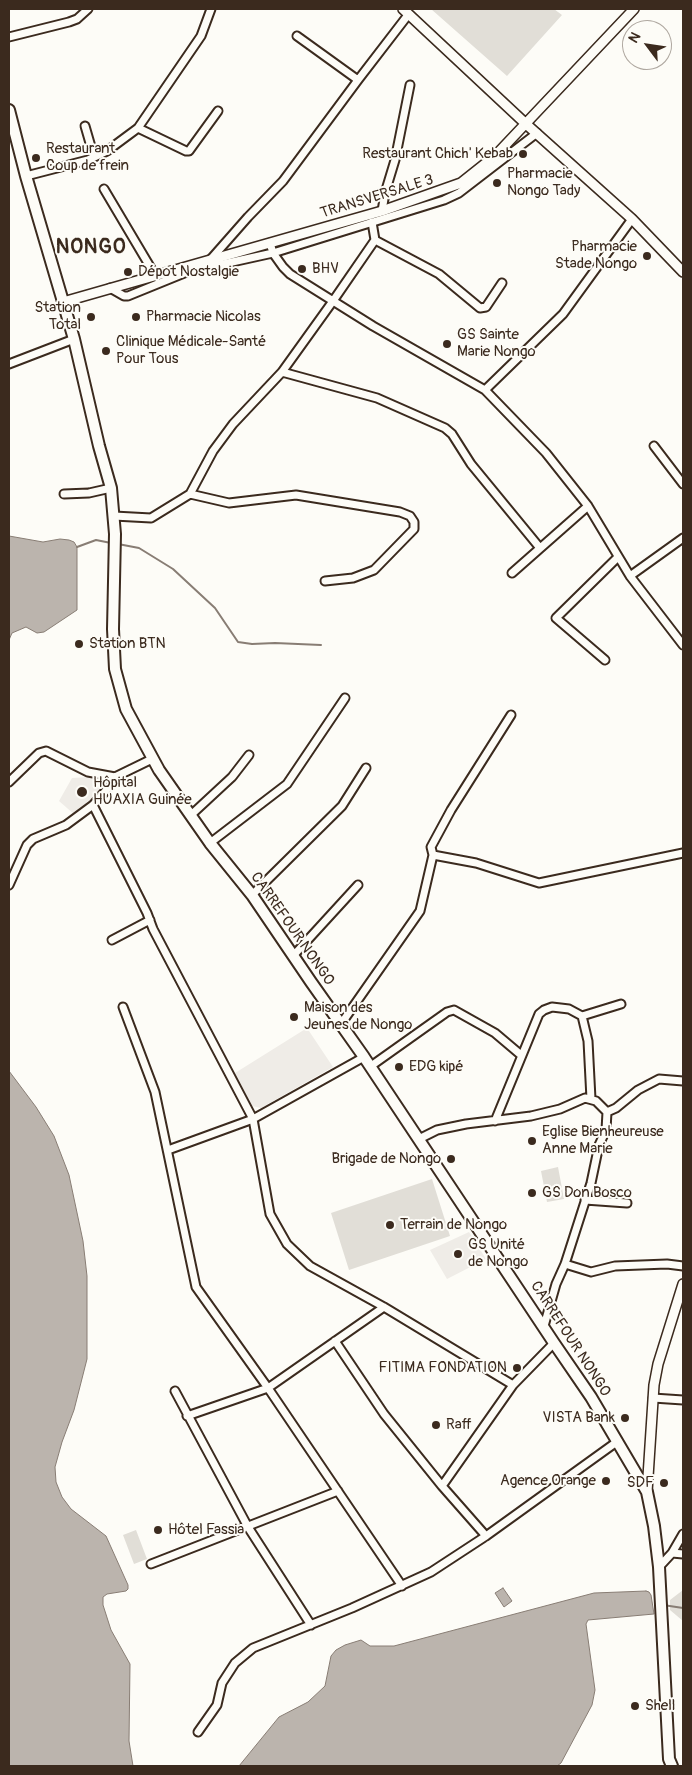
<!DOCTYPE html>
<html>
<head>
<meta charset="utf-8">
<style>
  body { margin:0 }
  #map { position:relative; width:692px; height:1775px; overflow:hidden; background:#fdfcf7; font-family:Pangolin,sans-serif }
  canvas { display:block }
  .frame { position:absolute; inset:0; border:10px solid #3b2a1e; pointer-events:none }
  .north { position:absolute; left:622px; top:20px; width:50px; height:50px; box-sizing:border-box; background:#fdfcf7; border:1px solid #afa8a0; border-radius:50%; rotate:301deg; font-size:14px; font-weight:700; line-height:20px; text-align:center; color:#3b2a1e }
  .north::after { content:''; display:block; margin:auto; width:18px; height:22px; background:#3b2a1e; clip-path:polygon(50% 0,100% 100%,50% 72%,0 100%) }
</style>
</head>
<body>
<div id="map">
<canvas width="692" height="1775"></canvas>
<div class="frame"></div>
<div class="north">N</div>
</div>
<script>
const g = document.querySelector('canvas').getContext('2d');
g.lineJoin = 'round';
function fill(path, color) {
  g.fillStyle = color;
  g.fill(path, 'evenodd');
}
function poly(rows) {
  const path = new Path2D();
  for (const r of rows) {
    path.moveTo(r[0], r[1]);
    for (let i = 2; i < r.length; i += 2) path.lineTo(r[i], r[i + 1]);
  }
  return path;
}
function stroke(path, color, width, dash) {
  g.strokeStyle = color;
  g.lineWidth = width;
  g.lineCap = dash ? 'butt' : 'round';
  g.setLineDash(dash || []);
  g.stroke(path);
}
function write(font, color, halo, rows, align = 'center') {
  g.font = font + ' Pangolin,sans-serif';
  g.lineWidth = 4;
  g.setLineDash([]);
  g.textBaseline = 'middle';
  g.strokeStyle = halo;
  g.fillStyle = color;
  for (const [text, x, y, turn = 0] of rows) {
    g.save();
    g.translate(x, y);
    g.rotate((+turn || 0) * Math.PI / 180);
    g.textAlign = isNaN(turn) ? turn : align;
    if (halo) g.strokeText(text, 0, 0);
    g.fillText(text, 0, 0);
    g.restore();
  }
}
const built = poly([
  [90,777,105,779,107,784,87,808,75,815,59,801,72,778],
  [307,1028,333,1067,261,1108,252,1106,235,1073],
  [469,1232,486,1259,447,1279,430,1250]
]);
const green = poly([
  [431,9,554,9,562,15,507,76],
  [558,1167,564,1199,547,1202,541,1171],
  [432,1179,450,1236,349,1270,331,1213],
  [136,1530,147,1559,134,1564,123,1535],
  [683,1590,683,1621,670,1610,670,1600]
]);
const water = poly([
  [9,536,43,542,60,539,69,540,74,542,77,547,77,610,44,632,37,633,26,627,12,633,9,640,9,536],
  [9,1071,36,1107,54,1136,69,1175,83,1241,87,1276,87,1359,74,1410,62,1442,55,1467,56,1482,62,1497,71,1509,106,1536,128,1585,128,1589,126,1591,107,1594,103,1597,103,1605,111,1630,130,1664,129,1741,133,1766,9,1766,9,1071],
  [503,1588,512,1601,504,1607,495,1593,503,1588],
  [646,1591,649,1592,651,1595,654,1614,588,1620,586,1624,595,1690,592,1705,561,1763,557,1766,239,1766,279,1717,308,1702,325,1686,331,1656,336,1650,345,1645,361,1640,370,1646,394,1646,594,1593,646,1591]
]);
const stream = poly([
  [118,544,139,548,173,569,215,608,238,642,252,644,275,643,321,645],
  [77,547,96,540,111,543],
  [663,1605,683,1608]
]);
const street = poly([
  [297,36,358,80],
  [9,37,69,22,77,19,88,9],
  [85,126,94,157],
  [138,128,186,151,189,151,218,111],
  [26,176,88,160,107,151,138,128,201,36,211,9],
  [104,189,155,275],
  [382,211,385,193,395,160,410,85],
  [375,240,439,274,480,308,486,307,502,283],
  [270,243,273,253,283,267,290,274,373,326,485,390,546,453,588,506,630,576,683,645],
  [211,259,248,217,283,181,358,80,408,15],
  [110,288,124,296,128,296,187,272,273,253,444,200,459,193,537,133],
  [9,364,74,339],
  [282,372,377,398,445,428,452,434,471,464,540,548],
  [485,390,563,314,632,219],
  [654,446,683,484],
  [64,494,89,493,111,488],
  [190,494,213,451,233,424,282,372,333,301,375,240,372,222],
  [114,516,151,518,190,494,229,503,296,495,400,512,410,516,414,522,414,529,374,570,353,578,325,581],
  [512,573,588,506],
  [630,576,683,538],
  [605,660,556,618,618,557],
  [9,782,39,753,46,751,88,772,115,777,152,759],
  [93,805,147,913,153,929,253,1119,270,1214,287,1244,310,1266,384,1307,513,1385],
  [191,815,232,777,249,755],
  [210,843,287,784,345,698],
  [433,855,476,863,539,883,683,853],
  [9,885,27,845,33,839,66,825,93,805,110,786,115,777],
  [252,895,342,806,366,768],
  [112,940,150,920],
  [293,956,358,885],
  [123,1007,155,1092,196,1287,268,1388,402,1586],
  [582,1016,621,1004],
  [341,1024,420,911,433,855,431,847,451,810,511,715],
  [371,1066,447,1012,454,1010,495,1033,521,1055],
  [607,1112,616,1108,638,1090,659,1079,683,1081],
  [495,1121,539,1014,544,1010,552,1007,569,1009,582,1016,588,1041,591,1099],
  [419,1139,437,1130,466,1124,531,1116,560,1109,585,1098,596,1101,607,1112,606,1130,599,1145,591,1183,565,1264,556,1284,544,1326],
  [168,1150,253,1119,364,1057],
  [585,1200,627,1203],
  [565,1264,591,1272,615,1266,667,1264,683,1266],
  [335,1341,384,1414,442,1486,486,1536],
  [175,1391,248,1527,311,1625],
  [653,1398,683,1400],
  [187,1416,268,1388,384,1307],
  [442,1486,513,1385,554,1343],
  [672,1553,683,1554],
  [151,1564,338,1491],
  [659,1567,672,1553,683,1534],
  [198,1732,217,1705,222,1683,235,1663,253,1648,352,1608,431,1572,486,1536,618,1441]
]);
const secondary = poly([
  [403,9,526,124,632,219,683,272],
  [63,302,382,211,461,183,495,156,634,9],
  [647,1492,654,1385,658,1364,683,1284]
]);
const primary = poly([
  [9,110,26,176,74,339,99,446,111,488,115,534,113,629,115,669,126,709,159,770,210,843,252,895,311,982,364,1057,554,1343,591,1397,647,1492,654,1526,659,1567,669,1759,672,1766]
]);
const markers = [
  [523,154,5,"#3b2a1e"],
  [36,158,5,"#3b2a1e"],
  [497,183,5,"#3b2a1e"],
  [647,256,5,"#3b2a1e"],
  [302,269,5,"#3b2a1e"],
  [128,272,5,"#3b2a1e"],
  [91,317,5,"#3b2a1e"],
  [136,317,5,"#3b2a1e"],
  [447,344,5,"#3b2a1e"],
  [106,351,5,"#3b2a1e"],
  [79,644,5,"#3b2a1e"],
  [82,792,6,"#3b2a1e"],
  [294,1017,5,"#3b2a1e"],
  [399,1067,5,"#3b2a1e"],
  [532,1141,5,"#3b2a1e"],
  [451,1159,5,"#3b2a1e"],
  [532,1193,5,"#3b2a1e"],
  [390,1225,5,"#3b2a1e"],
  [458,1254,5,"#3b2a1e"],
  [517,1368,5,"#3b2a1e"],
  [625,1418,5,"#3b2a1e"],
  [436,1425,5,"#3b2a1e"],
  [606,1481,5,"#3b2a1e"],
  [664,1483,5,"#3b2a1e"],
  [158,1530,5,"#3b2a1e"],
  [635,1706,5,"#3b2a1e"]
];
const poiNames = [
  ["Restaurant",46,149],
  ["Coup de frein",46,166],
  ["Restaurant Chich' Kebab",513,154,"right"],
  ["Pharmacie",507,174],
  ["Nongo Tady",507,191],
  ["Pharmacie",637,247,"right"],
  ["Stade Nongo",637,264,"right"],
  ["BHV",312,269],
  ["Dépot Nostalgie",138,272],
  ["Station",81,308,"right"],
  ["Total",81,325,"right"],
  ["Pharmacie Nicolas",146,317],
  ["GS Sainte",457,335],
  ["Marie Nongo",457,352],
  ["Clinique Médicale-Santé",116,342],
  ["Pour Tous",116,359],
  ["Station BTN",89,644],
  ["Hôpital",93,783],
  ["HUAXIA Guinée",93,800],
  ["Maison des",304,1008],
  ["Jeunes de Nongo",304,1025],
  ["EDG kipé",409,1067],
  ["Eglise Bienheureuse",542,1132],
  ["Anne Marie",542,1149],
  ["Brigade de Nongo",441,1159,"right"],
  ["GS Don Bosco",542,1193],
  ["Terrain de Nongo",400,1225],
  ["GS Unité",468,1245],
  ["de Nongo",468,1262],
  ["FITIMA FONDATION",507,1368,"right"],
  ["VISTA Bank",615,1418,"right"],
  ["Raff",446,1425],
  ["Agence Orange",596,1481,"right"],
  ["SDF",654,1483,"right"],
  ["Hôtel Fassia",168,1530],
  ["Shell",645,1706]
];
const streetNames = [
  ["TRANSVERSALE 3",377,197,-17],
  ["CARREFOUR NONGO",292,929,55],
  ["CARREFOUR NONGO",570,1339,57]
];
const districtNames = [
  ["NONGO",91,248]
];
fill(built, '#efece7');
fill(green, '#e1ded7');
fill(water, '#bbb4ad');
stroke(water, '#887d74', 1);
stroke(stream, '#887d74', 2);
stroke(street, '#3b2a1e', 11);
stroke(secondary, '#3b2a1e', 12);
stroke(primary, '#3b2a1e', 14);
stroke(street, '#fdfcf7', 7);
stroke(secondary, '#fdfcf7', 9);
stroke(primary, '#fdfcf7', 10);
for (const [x, y, r, color] of markers) {
  const dot = new Path2D();
  dot.arc(x, y, r, 0, 2 * Math.PI);
  g.fillStyle = color;
  g.fill(dot);
  stroke(dot, '#fdfcf7', 2);
}
write('15px', '#3b2a1e', '#fdfcf7', poiNames, 'left');
write('15px', '#3b2a1e', '#fdfcf7', streetNames);
g.letterSpacing = '1px';
write('bold 20px', '#3b2a1e', '#fdfcf7', districtNames);
g.letterSpacing = '0px';
</script>
</body>
</html>
